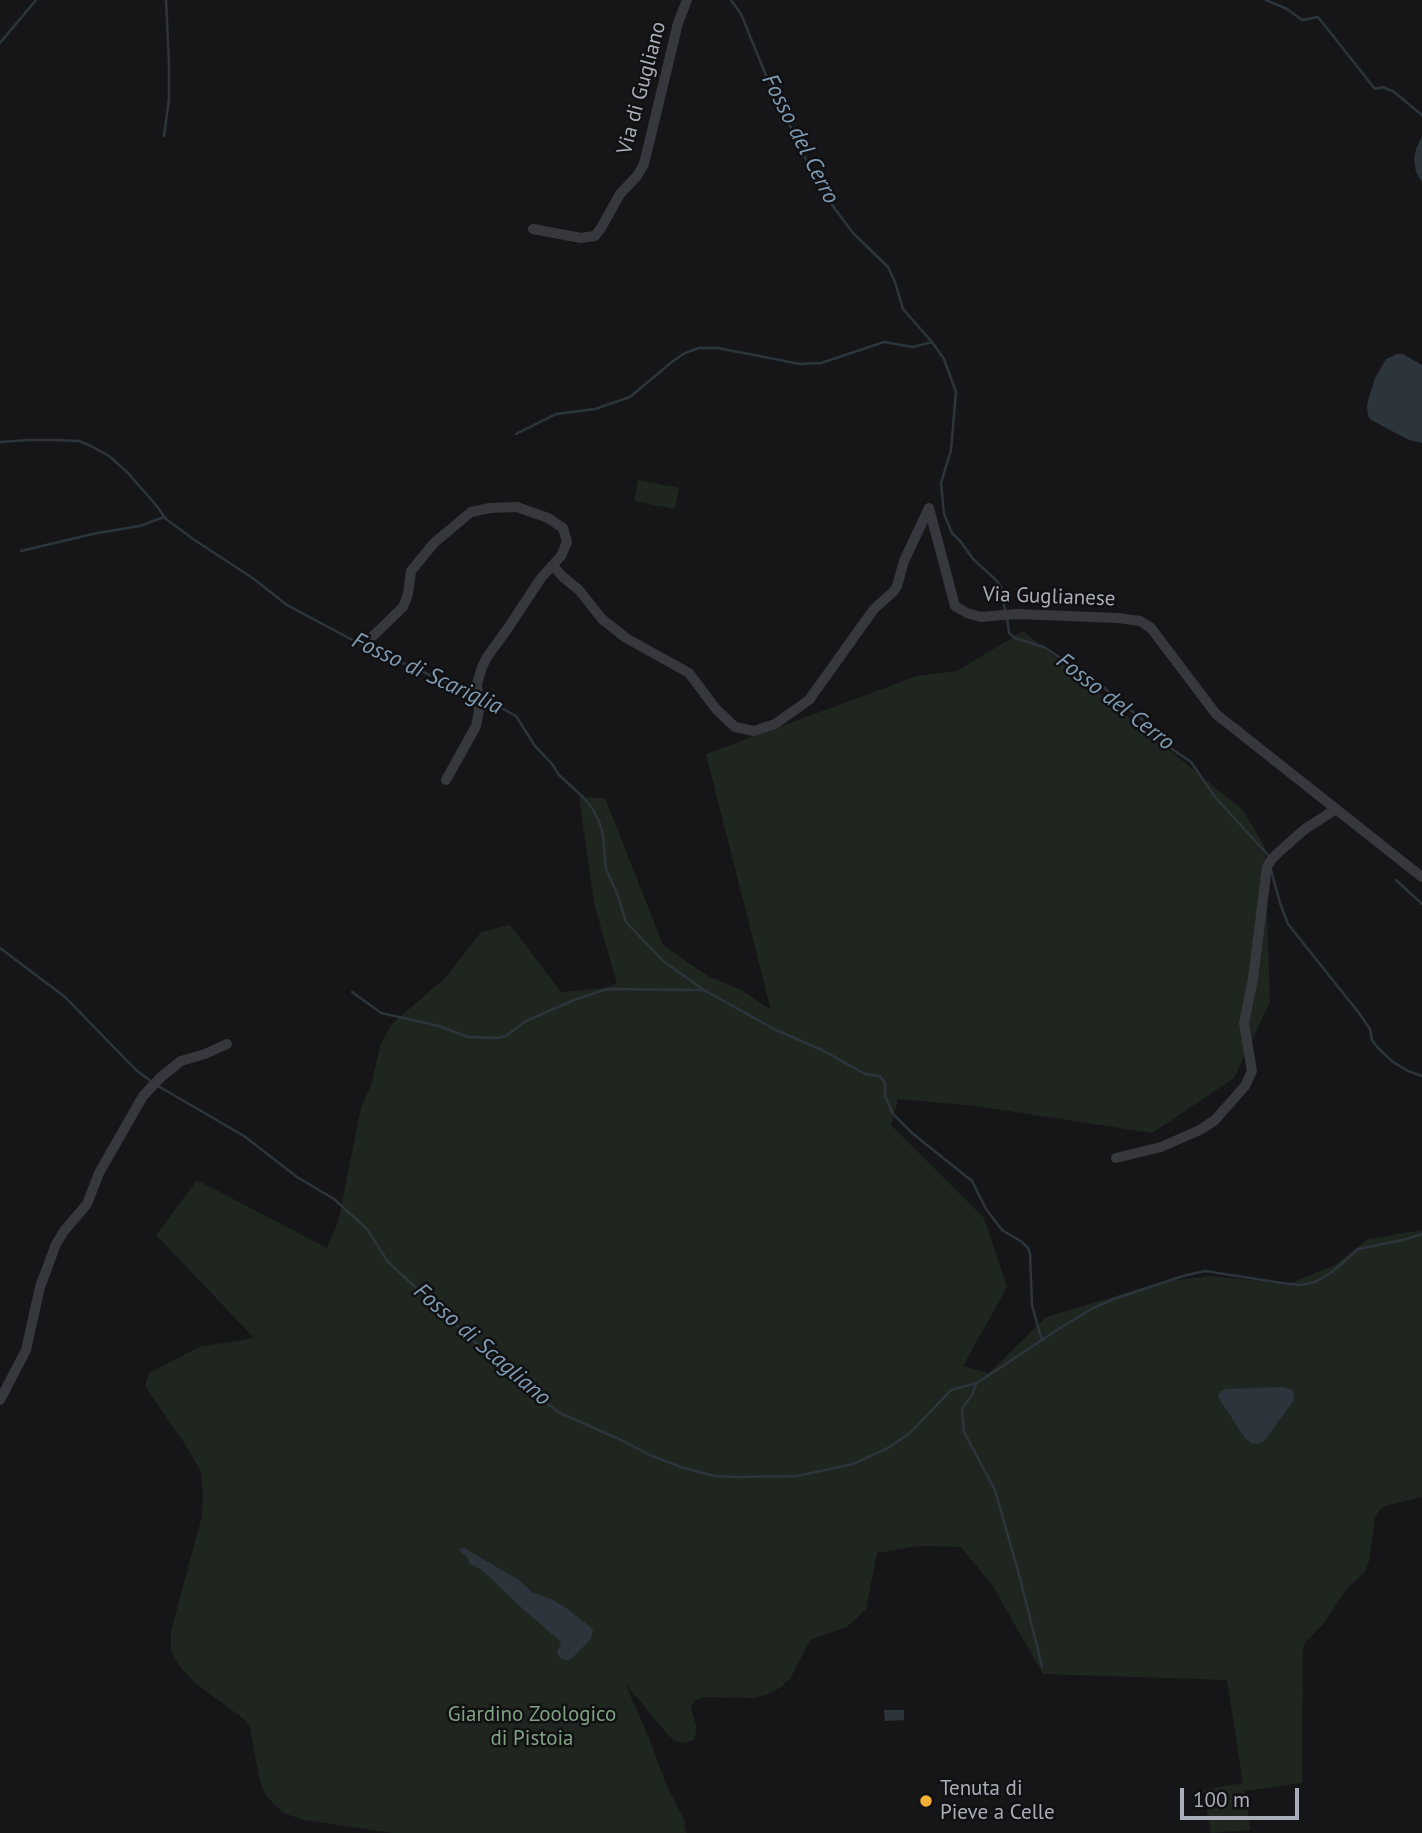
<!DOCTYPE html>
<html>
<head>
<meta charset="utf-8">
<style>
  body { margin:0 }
  #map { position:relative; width:1422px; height:1833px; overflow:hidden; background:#161618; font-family:"PT Sans",sans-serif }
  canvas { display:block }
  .scale { position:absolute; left:1180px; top:1788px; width:119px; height:32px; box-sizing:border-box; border:4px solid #a8adb8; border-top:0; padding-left:9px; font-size:21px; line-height:24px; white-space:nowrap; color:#a8adb8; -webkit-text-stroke:5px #111113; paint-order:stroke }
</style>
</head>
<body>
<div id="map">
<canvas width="1422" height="1833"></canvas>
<div class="scale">100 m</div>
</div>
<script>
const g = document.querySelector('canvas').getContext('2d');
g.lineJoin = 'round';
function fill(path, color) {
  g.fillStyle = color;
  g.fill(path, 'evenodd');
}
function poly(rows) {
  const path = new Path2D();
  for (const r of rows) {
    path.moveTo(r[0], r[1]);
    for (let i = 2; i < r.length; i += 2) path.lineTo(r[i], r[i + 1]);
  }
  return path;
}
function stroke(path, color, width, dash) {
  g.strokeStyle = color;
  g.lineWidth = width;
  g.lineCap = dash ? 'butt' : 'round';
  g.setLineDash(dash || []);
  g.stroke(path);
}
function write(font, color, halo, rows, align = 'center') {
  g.font = font + ' "PT Sans",sans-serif';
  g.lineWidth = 5;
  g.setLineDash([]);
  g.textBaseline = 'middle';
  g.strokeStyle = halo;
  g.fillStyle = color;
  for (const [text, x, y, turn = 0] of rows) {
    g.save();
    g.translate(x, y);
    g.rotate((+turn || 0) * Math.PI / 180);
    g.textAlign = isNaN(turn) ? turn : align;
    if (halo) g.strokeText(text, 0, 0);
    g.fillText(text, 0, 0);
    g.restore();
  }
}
const green = poly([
  [638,480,679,488,675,509,634,501],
  [1023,631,1243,810,1265,847,1270,1002,1234,1078,1152,1133,976,1106,898,1099,891,1125,984,1218,1007,1287,963,1366,989,1373,1046,1317,1162,1282,1211,1276,1289,1284,1335,1265,1368,1239,1422,1230,1422,1497,1388,1505,1380,1509,1375,1518,1369,1561,1365,1572,1346,1590,1324,1623,1305,1643,1303,1650,1302,1783,1245,1791,1250,1830,1211,1833,1203,1790,1243,1783,1227,1680,1043,1674,992,1585,961,1547,918,1546,877,1553,866,1609,847,1627,810,1640,790,1679,781,1687,767,1695,752,1698,706,1697,695,1700,691,1708,697,1728,694,1740,682,1743,676,1741,669,1736,625,1683,649,1738,666,1784,686,1824,684,1826,687,1833,393,1833,304,1820,283,1813,266,1796,260,1782,250,1728,244,1719,195,1683,178,1664,171,1650,171,1631,202,1516,203,1494,201,1472,187,1447,145,1386,149,1373,199,1347,254,1338,156,1235,197,1180,327,1248,338,1222,361,1108,371,1085,381,1043,392,1024,446,977,481,932,510,925,561,992,605,988,617,984,594,903,579,797,605,798,663,945,708,976,743,991,771,1010,706,754,917,676,957,671]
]);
const water = poly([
  [1422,136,1422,182,1416,172,1414,159,1416,149],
  [1397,354,1403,354,1422,365,1422,443,1409,440,1371,420,1368,416,1367,406,1369,397,1375,378,1386,359],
  [1283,1387,1293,1390,1294,1400,1264,1441,1258,1444,1251,1443,1245,1438,1218,1397,1220,1392,1226,1389],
  [464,1548,519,1580,532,1592,553,1600,566,1608,593,1629,591,1639,571,1659,566,1660,560,1658,557,1653,561,1643,559,1640,524,1610,482,1570,469,1563,468,1558,460,1551,460,1549],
  [884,1710,904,1710,904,1720,885,1721]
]);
const stream = poly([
  [731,0,741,14,765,73,815,179,835,209,853,233,888,267,895,282,903,309,932,342,944,359,956,392,951,450,941,483,944,514,952,533,961,542,973,559,997,581,1001,587,1005,610],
  [1266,0,1287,9,1302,20,1318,17,1375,89,1383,87,1394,92,1422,115],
  [0,43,36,0],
  [164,136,169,99,169,64,166,0],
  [516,434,556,414,595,409,630,397,673,361,685,353,699,348,718,348,800,364,821,363,884,342,913,347,932,342],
  [0,442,29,440,56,440,79,441,91,446,109,456,127,472,156,505,166,519,193,539,254,579,287,605,360,644,475,695],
  [21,551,97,533,140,526,164,517],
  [1007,617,1009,633,1015,638,1044,647,1102,686,1163,737,1172,749,1191,762,1215,797,1268,855],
  [481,697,516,716,535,746,552,764,559,775,583,797,592,808,599,821,603,835,606,869,617,893,626,922,663,961,704,990,776,1030,822,1050,865,1074,880,1076,885,1083,885,1096,893,1114,912,1133,972,1181,986,1209,1002,1230,1022,1242,1028,1248,1030,1254,1032,1305,1040,1334,1043,1340],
  [1271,870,1280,903,1288,924,1359,1013,1370,1029,1372,1040,1378,1048,1393,1062,1408,1071,1422,1076],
  [1396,880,1422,904],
  [0,948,65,997,136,1070,152,1082],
  [352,992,381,1013,439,1026,468,1037,497,1038,506,1036,526,1021,574,1000,607,989,704,990],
  [158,1086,244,1136,297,1177,334,1199,367,1229,388,1262,479,1346,540,1398,560,1413,619,1439,652,1456,681,1467,714,1476,736,1477,797,1476,853,1464,888,1448,910,1433,951,1390,977,1383,1057,1330,1093,1308,1114,1299,1183,1276,1205,1271,1282,1283,1300,1285,1315,1282,1332,1272,1358,1249,1403,1240,1422,1234],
  [976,1384,972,1395,963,1407,962,1412,964,1432,995,1490,1020,1578,1042,1666]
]);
const minor = poly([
  [533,229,581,238,595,236,601,228,620,194,637,176,644,164,678,23,687,0],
  [929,508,955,606,967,613,981,617,1016,614,1118,618,1140,621,1151,628,1216,714,1336,809],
  [553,566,563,577,579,590,602,619,626,638,689,673,716,709,735,727,754,731,775,724,809,700,874,609,894,591,897,586,904,561,929,508],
  [373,636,403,607,408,594,411,571,434,543,471,512,490,508,517,507,548,518,563,528,567,542,561,556,541,578,508,628,487,657,482,667,477,684,479,711,476,726,446,780],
  [1116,1158,1161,1147,1200,1130,1215,1120,1245,1086,1252,1071,1244,1023,1253,979,1267,867,1271,860,1280,851,1305,829,1336,809,1422,877],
  [0,1400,26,1350,40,1287,56,1244,64,1231,87,1204,99,1173,143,1096,161,1077,181,1061,205,1054,227,1044]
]);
const markers = [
  [926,1801,7,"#f2b134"]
];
const streetNames = [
  ["Via di Gugliano",642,88,-75],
  ["Via Guglianese",1049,597,2]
];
const parkNames = [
  ["Giardino Zoologico",532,1715],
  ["di Pistoia",532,1739]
];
const poiNames = [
  ["Tenuta di",940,1789],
  ["Pieve a Celle",940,1813]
];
const waterNames = [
  ["Fosso del Cerro",800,139,63],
  ["Fosso di Scariglia",427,674,25],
  ["Fosso del Cerro",1115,702,38],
  ["Fosso di Scagliano",482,1345,41]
];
fill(green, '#1e261f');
fill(water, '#2c353c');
stroke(stream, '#2c353c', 2.5);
stroke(minor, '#37383d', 10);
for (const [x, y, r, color] of markers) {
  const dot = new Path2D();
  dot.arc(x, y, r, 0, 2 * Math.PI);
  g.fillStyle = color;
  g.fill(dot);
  stroke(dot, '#111113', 2.5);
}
write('21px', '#a8adb8', '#111113', streetNames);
write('21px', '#7fa381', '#111113', parkNames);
write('21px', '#a8adb8', '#111113', poiNames, 'left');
write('italic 23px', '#7f9bb3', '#111113', waterNames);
</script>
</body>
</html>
